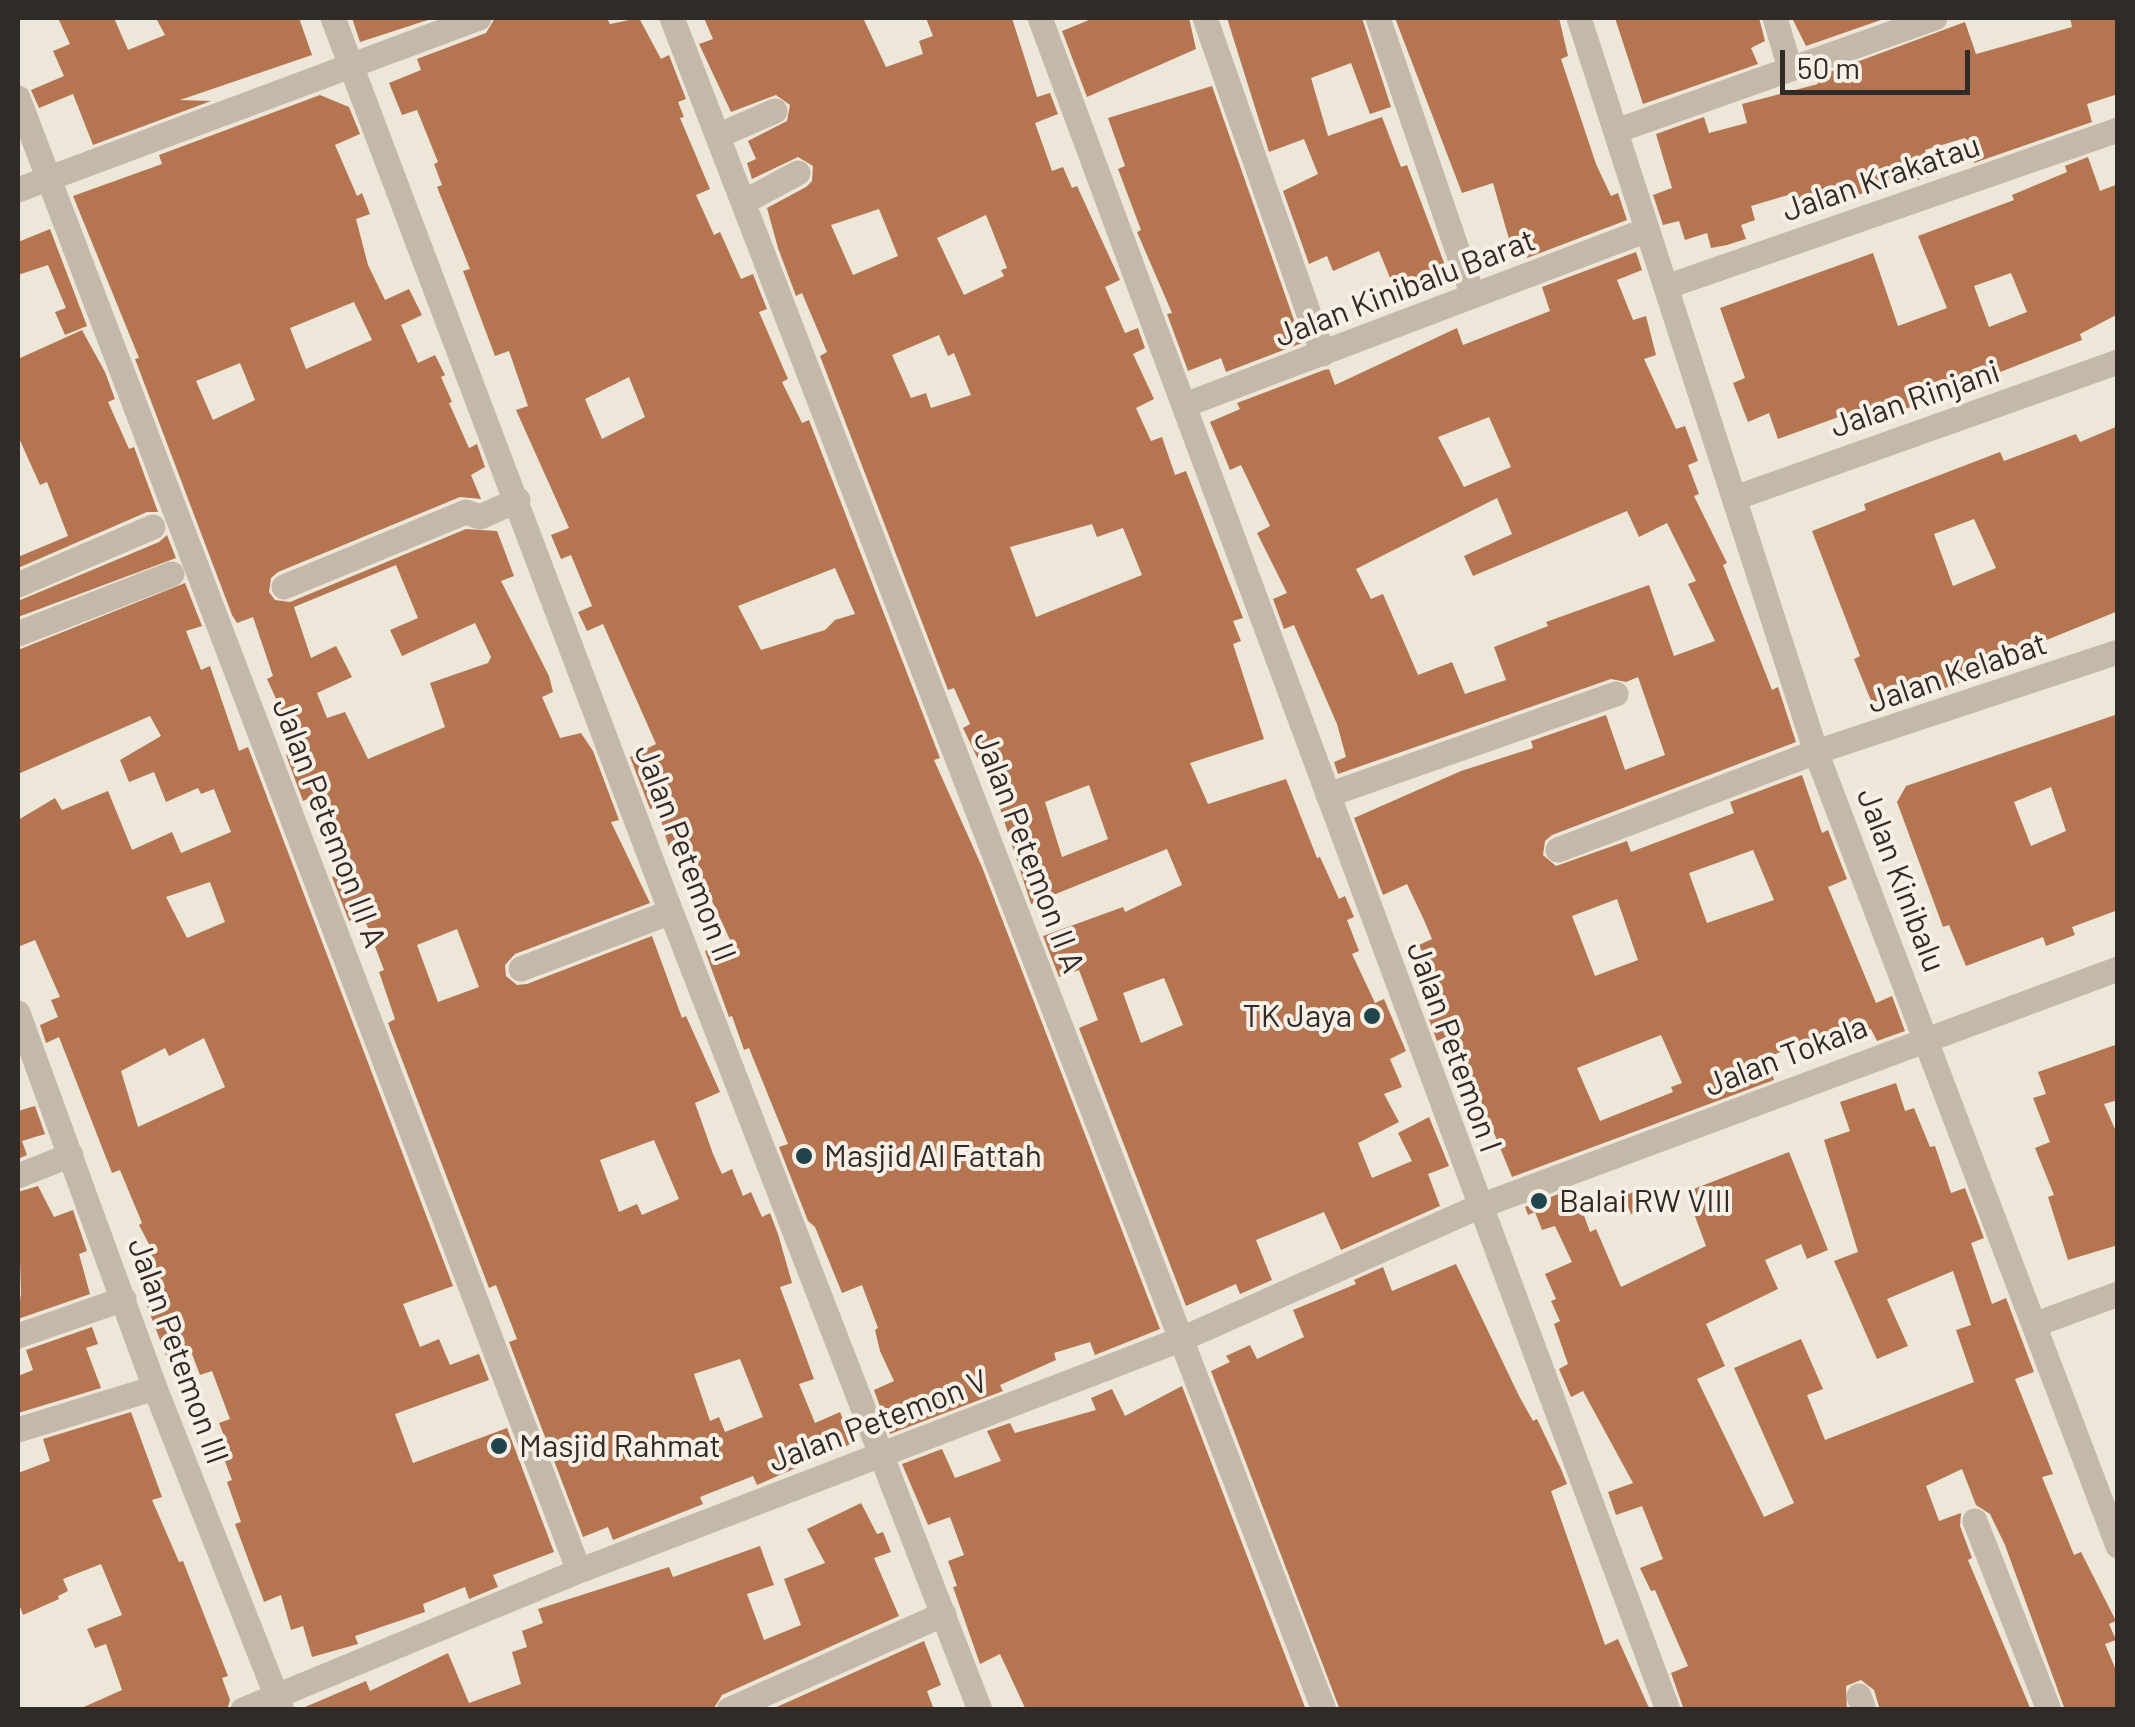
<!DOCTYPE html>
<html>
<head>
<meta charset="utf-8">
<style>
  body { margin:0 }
  #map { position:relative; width:2135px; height:1727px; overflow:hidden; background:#ede7da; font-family:Barlow,sans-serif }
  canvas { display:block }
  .frame { position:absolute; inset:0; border:20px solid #312b27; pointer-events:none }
  .scale { position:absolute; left:1780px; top:50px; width:190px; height:45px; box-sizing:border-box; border:5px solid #312b27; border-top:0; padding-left:12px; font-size:30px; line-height:35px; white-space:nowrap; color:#312b27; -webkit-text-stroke:8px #f6f0e6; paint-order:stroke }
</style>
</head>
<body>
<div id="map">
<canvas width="2135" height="1727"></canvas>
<div class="frame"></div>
<div class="scale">50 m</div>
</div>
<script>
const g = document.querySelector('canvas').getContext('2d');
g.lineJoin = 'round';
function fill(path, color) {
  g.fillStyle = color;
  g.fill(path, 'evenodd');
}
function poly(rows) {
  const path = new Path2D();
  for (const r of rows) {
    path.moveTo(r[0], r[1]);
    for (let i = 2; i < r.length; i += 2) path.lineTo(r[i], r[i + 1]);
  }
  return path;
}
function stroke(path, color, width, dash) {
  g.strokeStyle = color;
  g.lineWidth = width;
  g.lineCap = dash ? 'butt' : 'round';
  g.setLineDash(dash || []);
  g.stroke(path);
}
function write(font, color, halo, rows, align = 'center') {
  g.font = font + ' Barlow,sans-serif';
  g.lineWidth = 8;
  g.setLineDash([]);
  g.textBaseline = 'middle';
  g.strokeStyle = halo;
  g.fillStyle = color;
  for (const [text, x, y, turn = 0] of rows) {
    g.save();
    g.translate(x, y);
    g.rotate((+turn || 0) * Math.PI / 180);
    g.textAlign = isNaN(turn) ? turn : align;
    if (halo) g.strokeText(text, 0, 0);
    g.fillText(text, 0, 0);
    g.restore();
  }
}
const building = poly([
  [58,18,114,18,128,50,165,35,156,18,299,18,312,55,180,100,211,101,93,145,73,94,39,108,31,90,64,76,53,51,70,44],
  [352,18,434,18,360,42],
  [495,18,607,18,610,24,639,18,661,59,669,55,686,99,678,102,684,117,680,118,710,189,696,195,714,235,720,232,741,279,753,274,767,309,759,312,788,379,782,382,802,423,809,420,940,758,934,760,982,867,1160,1329,1095,1355,1090,1342,1054,1353,1056,1360,1000,1385,1003,1391,890,1434,874,1390,894,1381,880,1351,875,1330,878,1328,862,1285,842,1293,815,1227,808,1221,779,1147,788,1144,749,1048,744,1050,732,1016,729,1017,705,951,731,942,686,845,670,851,657,807,650,809,630,757,656,744,603,624,587,631,578,612,592,606,571,555,561,559,551,535,569,528,516,410,528,406,509,351,495,356,463,271,470,269,437,187,442,185,434,164,438,162,417,110,402,115,389,83,421,70,417,59,486,33],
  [629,377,645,417,602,439,585,399],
  [835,568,855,614,835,620,825,630,761,650,738,606],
  [704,18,863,18,886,67,923,54,919,41,933,36,926,18,1012,18,1037,97,1050,93,1058,114,1035,123,1052,171,1063,167,1072,188,1077,186,1120,280,1105,287,1125,333,1138,328,1145,348,1133,354,1154,399,1136,408,1151,441,1162,437,1175,475,1186,471,1243,618,1233,621,1241,641,1233,644,1264,739,1190,763,1208,804,1286,779,1317,858,1320,857,1339,899,1345,896,1354,917,1347,920,1359,951,1352,954,1375,1003,1384,999,1406,1051,1390,1059,1402,1087,1384,1094,1399,1122,1358,1143,1372,1178,1412,1161,1398,1133,1429,1117,1449,1166,1428,1174,1440,1206,1341,1250,1324,1212,1256,1240,1272,1280,1240,1294,1236,1284,1186,1306,1079,1028,1098,1020,1079,970,1059,977,1043,936,1123,907,1125,912,1182,885,1167,849,1031,904,997,799,963,728,970,724,954,688,948,690,820,356,827,352,802,293,796,296,778,248,767,208,806,187,812,181,813,166,798,157,752,179,747,163,756,159,748,141,787,121,790,105,776,95,731,112,699,44,713,39],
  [879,209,898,256,853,275,831,225],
  [986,215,1007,268,1001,270,1004,276,964,295,937,238],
  [939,335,948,356,954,353,971,395,931,408,926,393,911,398,892,355],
  [1092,524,1097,537,1123,528,1142,575,1036,617,1010,547],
  [1089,785,1108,839,1062,857,1045,802],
  [1164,978,1183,1025,1141,1043,1123,993],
  [1094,18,1189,18,1196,49,1087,97,1062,31],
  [1227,18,1362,18,1391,107,1370,114,1351,63,1311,78,1328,136,1382,117,1401,167,1407,165,1446,268,1395,290,1379,251,1333,271,1327,256,1309,264,1283,191,1318,174,1304,139,1269,152],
  [1395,18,1559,18,1568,56,1561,59,1596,164,1611,196,1618,193,1627,220,1527,258,1519,237,1509,239,1493,183,1462,193],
  [1615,18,1759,18,1765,41,1751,48,1758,64,1643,104],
  [1792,18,1880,18,1881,20,1806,46],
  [2070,18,2118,18,2118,94,2087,104,2092,122,1974,163,1965,138,1925,150,1932,176,1907,183,1905,179,1822,207,1794,213,1788,195,1751,206,1755,220,1741,225,1746,239,1727,245,1711,248,1707,233,1685,240,1679,221,1663,225,1653,195,1672,188,1656,134,1704,117,1709,133,1747,123,1742,104,1818,84,1816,77,1965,22,1976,54,2072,27],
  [1212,86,1302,343,1226,372,1221,358,1188,371,1167,314,1172,313,1137,232,1141,230,1118,169,1125,166,1108,118],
  [320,95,349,107,360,134,335,145,357,196,362,193,370,214,356,219,368,265,385,300,409,289,422,315,401,325,418,363,435,355,445,375,441,377,452,402,449,403,469,448,477,444,485,467,471,475,481,499,460,497,278,572,271,578,269,592,275,600,290,602,466,529,497,531,514,576,501,581,549,676,553,692,542,697,560,738,581,733,593,751,619,820,611,822,650,903,515,954,505,965,506,976,517,985,527,984,652,936,682,1018,686,1016,720,1092,695,1103,713,1154,722,1174,732,1169,743,1196,751,1192,762,1217,770,1213,778,1234,792,1283,780,1287,814,1379,799,1384,815,1423,840,1412,853,1443,757,1485,753,1476,700,1497,703,1504,613,1540,608,1527,583,1537,509,1342,517,1339,496,1285,489,1288,388,1023,395,1019,379,972,384,970,363,915,349,921,332,877,354,868,336,821,328,824,317,795,303,801,286,755,299,749,267,679,273,676,253,617,237,623,232,615,135,359,139,358,73,196,162,164,159,155],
  [354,302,372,340,306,369,290,328],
  [240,363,255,400,213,420,196,381],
  [396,565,418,618,390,630,402,656,475,623,491,657,488,663,430,683,445,727,368,759,345,712,327,718,317,693,352,677,336,646,311,658,294,607],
  [457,929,479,987,438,1002,417,945],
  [654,1140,679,1199,642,1215,637,1204,619,1212,600,1160],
  [740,1359,763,1417,725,1432,719,1417,710,1421,694,1374],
  [2088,157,2100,191,2118,184,2118,314,2080,334,2082,340,1990,376,1987,368,1940,384,1944,393,1872,423,1866,407,1778,439,1769,413,1748,422,1733,383,1745,378,1720,308,1873,253,1898,326,1947,308,1918,236,2014,200,2012,195,2067,172,2065,166],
  [2011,273,2027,312,1989,327,1974,286],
  [50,229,87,326,65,335,55,312,66,308,48,265,18,275,18,242],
  [1636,252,1642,270,1617,280,1633,320,1646,316,1656,355,1644,359,1676,429,1685,426,1698,461,1688,465,1699,494,1694,496,1727,563,1723,565,1772,690,1778,687,1796,742,1552,835,1545,841,1543,855,1556,866,1627,841,1631,852,1734,813,1730,802,1802,775,1822,833,1828,830,1847,879,1828,887,1876,1003,1892,996,1905,1031,1877,1041,1871,1029,1850,1038,1845,1025,1766,1058,1774,1080,1512,1177,1462,1055,1450,1035,1437,1041,1427,1014,1447,1005,1419,945,1432,939,1424,920,1407,884,1383,895,1354,818,1461,771,1533,748,1531,741,1606,715,1625,770,1665,755,1638,677,1626,682,1611,679,1338,774,1334,762,1346,757,1337,724,1294,625,1284,629,1273,599,1287,593,1257,533,1270,526,1241,465,1230,470,1210,422,1240,409,1237,403,1324,370,1329,369,1335,385,1457,328,1463,345,1550,311,1542,287],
  [1489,417,1511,467,1464,487,1438,437],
  [1497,498,1512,534,1464,556,1473,576,1627,511,1639,537,1667,523,1696,581,1688,584,1715,641,1674,656,1649,585,1546,622,1548,626,1494,647,1506,680,1465,694,1452,662,1418,675,1383,594,1371,599,1356,569],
  [1753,850,1774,900,1707,923,1689,873],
  [1617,899,1638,960,1595,976,1572,916],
  [1661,1035,1682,1083,1671,1087,1673,1092,1600,1121,1577,1068],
  [82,330,105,372,115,399,108,402,129,449,134,447,158,512,147,512,18,568,18,557,68,536,47,482,40,485,18,436,18,359],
  [2118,426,2118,611,1980,667,1982,674,1927,695,1922,682,1872,703,1854,659,1860,656,1812,531,1866,510,1864,504,2000,452,2004,461,2076,434,2080,442],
  [1974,519,1996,568,1953,586,1934,534],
  [167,535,176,558,18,617,18,601,159,542],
  [185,583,202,626,186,631,201,670,210,666,239,751,248,747,453,1286,403,1304,420,1347,439,1339,450,1365,479,1354,489,1380,395,1414,413,1463,507,1428,554,1552,493,1575,498,1587,469,1599,465,1587,423,1604,425,1612,355,1636,358,1644,312,1657,303,1626,291,1630,281,1595,264,1602,235,1524,241,1522,227,1482,232,1480,221,1451,229,1448,219,1423,230,1419,212,1371,200,1375,192,1354,169,1363,145,1301,165,1293,146,1250,151,1248,139,1225,142,1223,120,1170,112,1173,59,1037,46,1043,40,1025,58,1017,51,1000,60,997,35,940,18,947,18,820,55,798,62,810,108,791,132,850,172,832,181,853,231,832,214,789,201,794,198,788,166,802,154,772,129,782,120,760,161,736,150,716,18,774,18,650],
  [210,882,225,922,187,938,166,897],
  [204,1038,225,1087,138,1127,121,1071,165,1048,169,1056],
  [2118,714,2118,910,2072,927,2075,935,2046,946,2043,937,1966,966,1949,925,1943,927,1897,802,1906,786],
  [2051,787,2066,831,2031,846,2014,802],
  [2118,1044,2118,1100,2104,1104,2118,1136,2118,1245,2068,1260,2048,1197,2054,1195,2035,1148,2050,1142,2033,1098,2046,1094,2038,1072],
  [1896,1083,1905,1111,1914,1108,1930,1147,1935,1146,1951,1193,1965,1188,1984,1238,1971,1243,1992,1304,2006,1298,2034,1372,2015,1379,2053,1474,2042,1477,2074,1555,2081,1552,2116,1621,2109,1624,2116,1640,2105,1644,2118,1675,2118,1710,2065,1710,2005,1545,1990,1514,1976,1505,1962,1469,1926,1486,1939,1521,1961,1513,1960,1526,1972,1558,1968,1560,2031,1710,1880,1710,1874,1690,1861,1680,1846,1686,1847,1710,1684,1710,1671,1673,1688,1666,1655,1590,1651,1591,1640,1568,1663,1559,1642,1506,1616,1515,1608,1492,1633,1483,1583,1391,1571,1397,1559,1369,1568,1364,1554,1324,1560,1321,1551,1301,1556,1299,1545,1274,1572,1262,1555,1226,1542,1230,1535,1212,1528,1215,1525,1207,1574,1188,1590,1232,1596,1229,1621,1287,1706,1246,1686,1192,1789,1152,1828,1250,1807,1259,1801,1244,1765,1260,1778,1289,1706,1324,1725,1366,1697,1379,1764,1517,1794,1503,1734,1368,1801,1339,1823,1389,1807,1395,1825,1440,1974,1382,1956,1330,1971,1325,1953,1271,1887,1299,1908,1346,1877,1359,1834,1261,1858,1252,1824,1140,1850,1131,1840,1102],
  [35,1106,45,1134,22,1141,27,1155,18,1159,18,1111],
  [38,1186,54,1217,73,1210,87,1251,79,1254,90,1294,18,1319,21,1293,18,1192],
  [1643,1188,1650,1207,1631,1214,1624,1196],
  [1456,1264,1519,1396,1533,1421,1537,1419,1561,1469,1567,1484,1551,1491,1605,1645,1618,1639,1650,1710,1340,1710,1211,1371,1230,1362,1226,1356,1250,1345,1257,1359,1304,1337,1293,1310,1356,1284,1354,1280,1383,1267,1392,1291],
  [92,1327,98,1344,86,1348,101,1388,18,1413,18,1376,33,1370,26,1350],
  [1182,1386,1306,1710,1026,1710,1000,1654,980,1664,953,1587,957,1586,948,1561,964,1555,950,1517,928,1525,902,1464,942,1449,955,1478,1001,1461,987,1431,1010,1423,1015,1433,1096,1410,1091,1398,1112,1389,1125,1416],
  [131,1412,162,1497,152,1500,179,1562,183,1561,228,1676,222,1678,230,1700,227,1710,77,1710,122,1690,106,1644,95,1648,87,1629,122,1615,101,1564,63,1579,68,1591,58,1596,59,1599,23,1615,18,1601,18,1473,50,1461,43,1439],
  [861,1503,877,1534,883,1532,891,1552,874,1558,899,1616,722,1695,713,1710,298,1710,366,1681,370,1691,448,1653,469,1703,521,1684,512,1652,527,1647,522,1631,543,1623,538,1609,669,1567,673,1577,760,1546,774,1585,747,1594,764,1640,801,1625,784,1579,825,1563,807,1529],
  [924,1641,941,1685,927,1691,934,1710,770,1710]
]);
const minor = poly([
  [333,18,671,912,980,1710],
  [672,18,1324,1710],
  [1040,18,1668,1710],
  [1205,18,1323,354],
  [1378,18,1473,296],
  [1579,18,1816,752,2118,1546],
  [1775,18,1790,68],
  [18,98,579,1571],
  [1616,131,1935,18],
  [718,136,775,111],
  [18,190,479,18],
  [744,202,798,173],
  [1666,287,2118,130],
  [1185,405,1647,230],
  [1735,498,2118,362],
  [18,585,153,527],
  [284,587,466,512,480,517,518,500],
  [18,634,172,574],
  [1328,795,1616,694],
  [1558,850,1816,752,2118,652],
  [521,969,671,912],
  [18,1013,155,1388,282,1710],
  [18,1176,71,1155],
  [2034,1325,2118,1294],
  [18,1336,124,1299],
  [18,1430,155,1388],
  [1975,1521,2049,1710],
  [1859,1696,1864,1710],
  [243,1710,579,1571,1182,1339,1478,1207,2118,969],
  [729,1710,944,1614]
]);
const markers = [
  [1372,1016,10,"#22454d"],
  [804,1156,10,"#22454d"],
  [1539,1201,10,"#22454d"],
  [499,1446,10,"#22454d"]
];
const streetNames = [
  ["Jalan Krakatau",1881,178,-19],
  ["Jalan Kinibalu Barat",1405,288,-21],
  ["Jalan Rinjani",1915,399,-19],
  ["Jalan Kelabat",1957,673,-19],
  ["Jalan Petemon III A",329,823,69],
  ["Jalan Petemon II A",1029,852,69],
  ["Jalan Petemon II",685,853,69],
  ["Jalan Kinibalu",1901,880,69],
  ["Jalan Petemon I",1454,1047,70],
  ["Jalan Tokala",1786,1056,-21],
  ["Jalan Petemon III",178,1351,70],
  ["Jalan Petemon V",878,1421,-21]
];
const poiNames = [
  ["TK Jaya",1352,1016,"right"],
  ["Masjid Al Fattah",824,1156],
  ["Balai RW VIII",1559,1201],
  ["Masjid Rahmat",519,1446]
];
fill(building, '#b57550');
stroke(minor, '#c4b8a8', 25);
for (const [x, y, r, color] of markers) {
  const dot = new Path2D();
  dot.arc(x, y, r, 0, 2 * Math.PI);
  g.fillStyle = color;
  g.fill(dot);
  stroke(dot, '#f6f0e6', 4);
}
write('32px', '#312b27', '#f6f0e6', streetNames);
write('32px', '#312b27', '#f6f0e6', poiNames, 'left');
</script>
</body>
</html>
